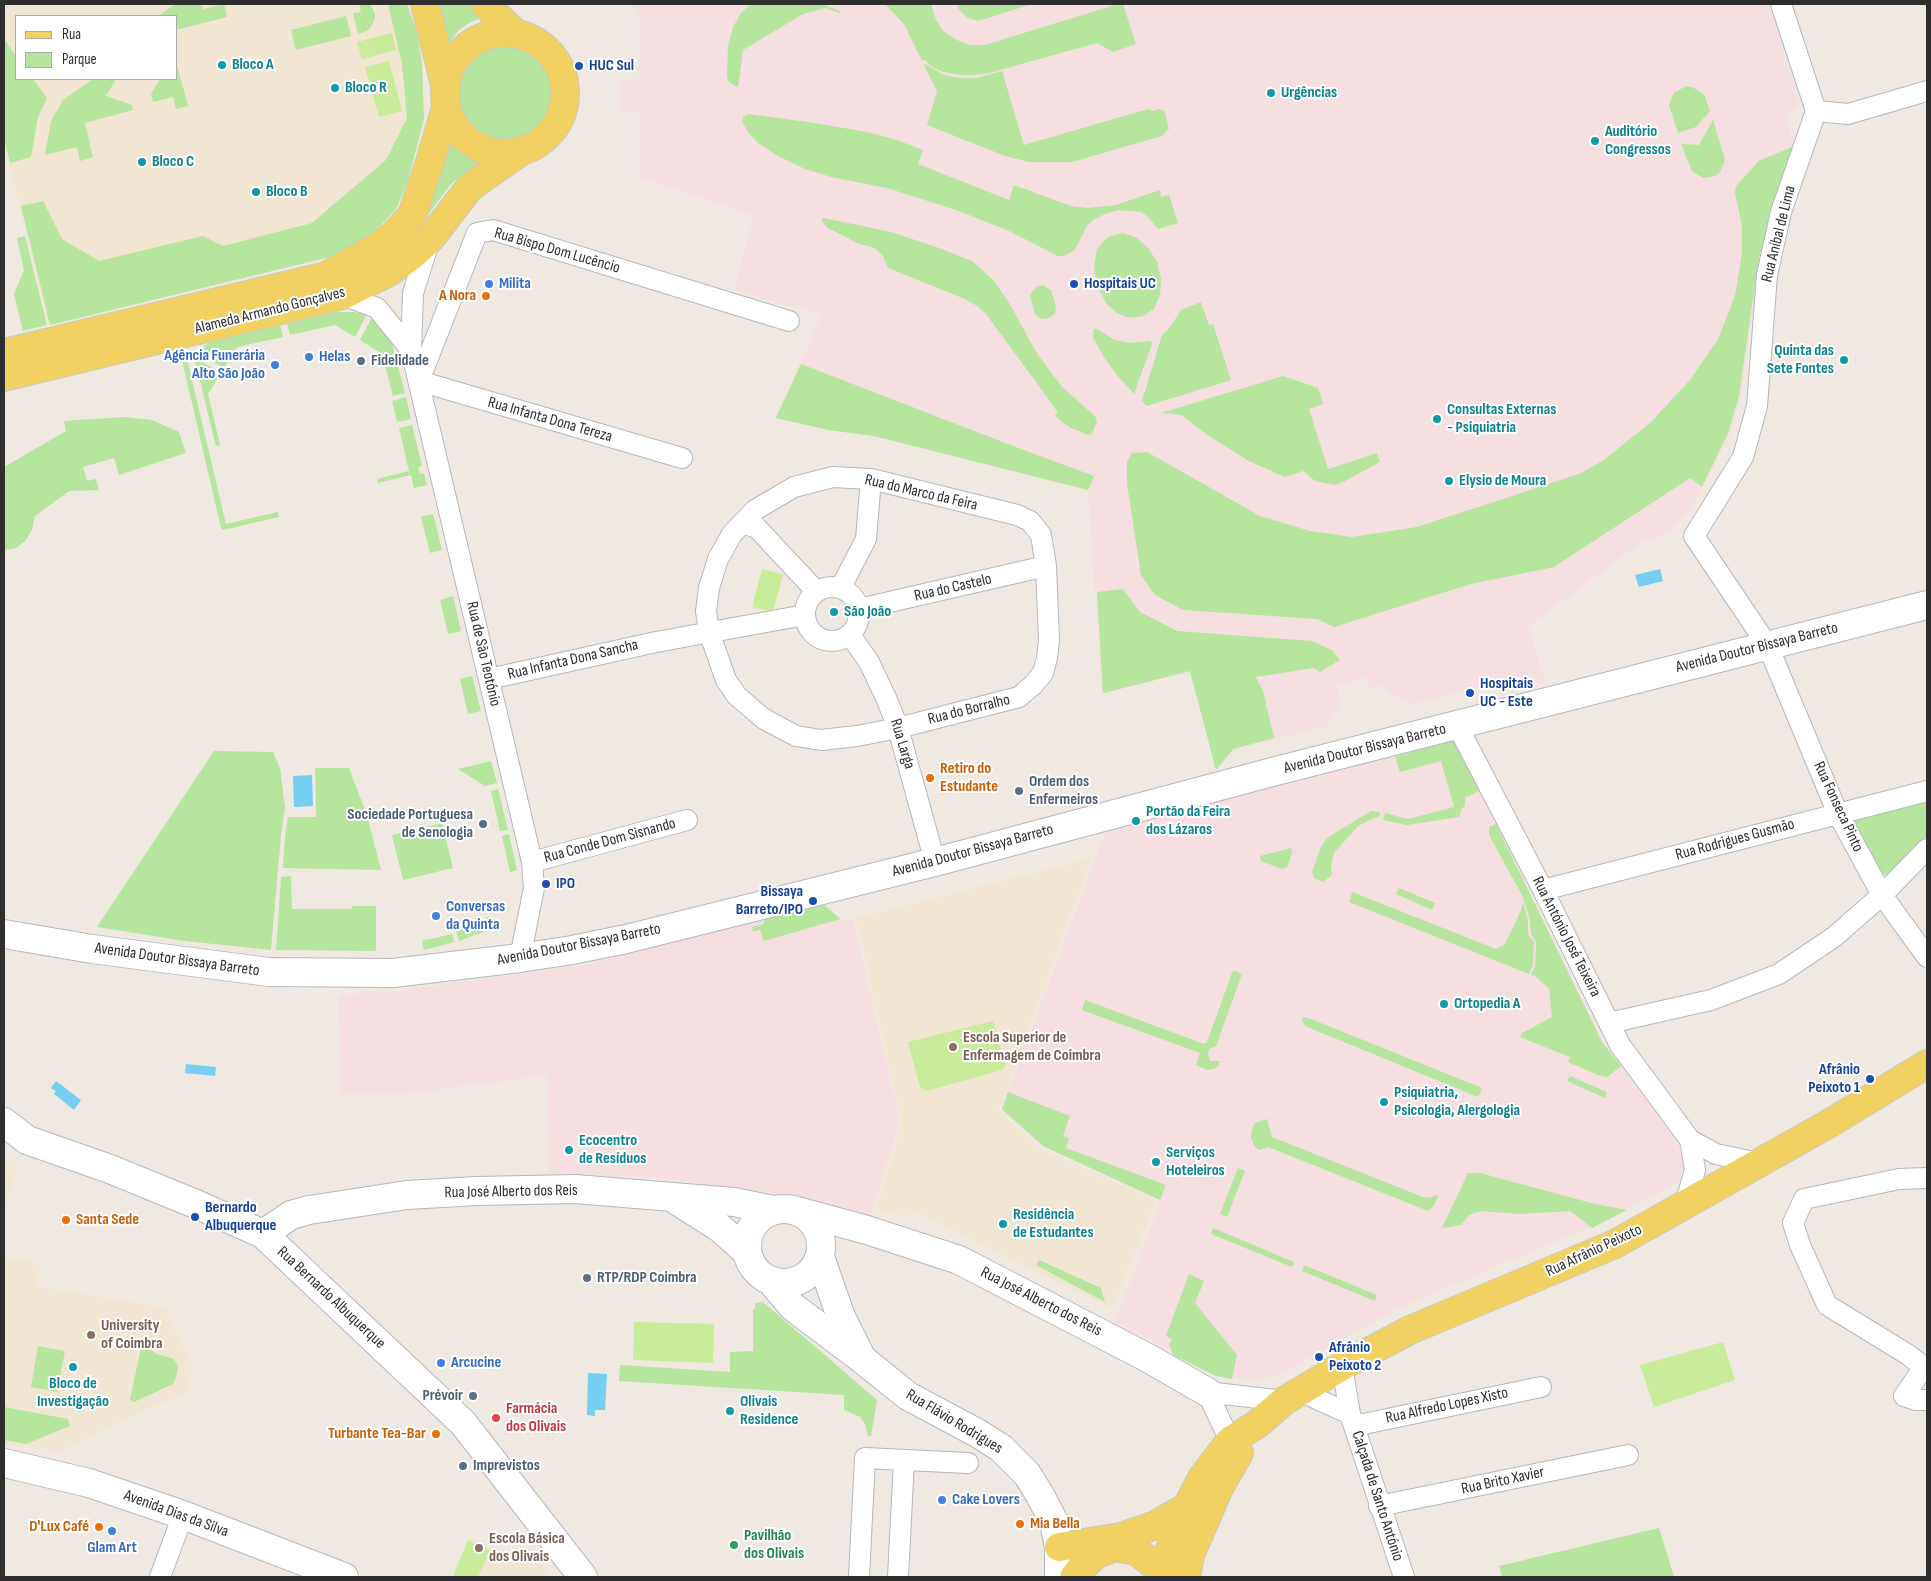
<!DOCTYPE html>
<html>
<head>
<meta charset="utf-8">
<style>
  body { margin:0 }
  #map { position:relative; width:1931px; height:1581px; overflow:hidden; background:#efe9e1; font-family:"Sofia Sans Condensed",sans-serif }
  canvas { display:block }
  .frame { position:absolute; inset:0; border:5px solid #2e2e2e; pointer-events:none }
  .legend { position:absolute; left:15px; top:15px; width:162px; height:65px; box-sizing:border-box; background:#fff; border:1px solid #ababab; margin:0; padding:6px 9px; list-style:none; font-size:15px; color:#2e2e2e }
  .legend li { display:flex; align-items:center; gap:10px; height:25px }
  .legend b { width:25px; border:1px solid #ababab }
</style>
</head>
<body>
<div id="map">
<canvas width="1931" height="1581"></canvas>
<div class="frame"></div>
<ul class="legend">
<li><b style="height:6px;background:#f2d163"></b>Rua</li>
<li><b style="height:14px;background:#b6e59e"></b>Parque</li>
</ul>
</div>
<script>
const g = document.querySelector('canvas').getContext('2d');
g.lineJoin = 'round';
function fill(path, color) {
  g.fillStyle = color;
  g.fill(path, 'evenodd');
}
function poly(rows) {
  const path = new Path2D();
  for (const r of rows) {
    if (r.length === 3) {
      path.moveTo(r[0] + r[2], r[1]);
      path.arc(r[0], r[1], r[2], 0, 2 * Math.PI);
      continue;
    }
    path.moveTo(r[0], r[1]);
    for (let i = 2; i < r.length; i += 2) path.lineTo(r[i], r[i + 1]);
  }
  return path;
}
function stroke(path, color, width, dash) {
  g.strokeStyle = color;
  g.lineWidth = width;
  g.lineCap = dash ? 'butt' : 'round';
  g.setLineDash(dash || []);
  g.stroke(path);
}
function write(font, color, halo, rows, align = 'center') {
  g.font = font + ' "Sofia Sans Condensed",sans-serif';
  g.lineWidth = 4;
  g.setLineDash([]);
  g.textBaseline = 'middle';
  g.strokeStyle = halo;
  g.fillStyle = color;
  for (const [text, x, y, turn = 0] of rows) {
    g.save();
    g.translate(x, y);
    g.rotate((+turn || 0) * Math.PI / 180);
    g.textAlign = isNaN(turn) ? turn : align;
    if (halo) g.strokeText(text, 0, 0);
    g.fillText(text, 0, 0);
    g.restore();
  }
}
const education = poly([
  [4,4,408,4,418,33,423,63,425,119,409,181,397,210,382,226,366,238,334,257,49,326,4,141],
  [16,16,176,16,176,79,16,79],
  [1091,858,999,1111,1041,1149,1156,1200,1112,1308,913,1210,906,1218,876,1209,902,1124,856,918],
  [11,1158,17,1164,4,1211,4,1169],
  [4,1256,40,1264,37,1286,165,1308,191,1361,190,1390,59,1451,4,1445],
  [469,1538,531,1563,536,1559,550,1577,451,1577]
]);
const medical = poly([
  [629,4,1769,4,1798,100,1797,109,1786,114,1794,146,1760,257,1741,397,1730,434,1703,487,1690,509,1671,531,1642,542,1528,626,1546,685,1512,678,1410,705,1387,692,1385,685,1371,688,1367,677,1337,686,1341,703,1327,726,1233,750,1216,771,1190,672,1102,694,1088,490,874,436,828,430,775,418,822,315,734,290,754,216,640,177,639,112,621,112,621,80,639,79,639,12],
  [1455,739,1603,1041,1685,1152,1686,1161,1678,1183,1590,1227,1401,1307,1279,1374,1256,1381,1218,1373,1115,1322,1161,1201,1043,1146,1001,1110,1106,831],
  [821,903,842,921,853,919,899,1117,897,1132,870,1217,760,1192,673,1179,549,1173,547,1075,406,1094,341,1094,338,995,396,991,586,965]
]);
const green = poly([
  [175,4,201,4,203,9,224,4,227,17,176,30,176,16,158,16],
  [359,4,370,4,375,14,375,19,370,28,367,31,358,34,353,13,361,12],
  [388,4,407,4,417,33,422,63,424,119,408,180,396,209,381,225,365,238,334,256,50,325,21,206,43,201,62,239,99,261,203,236,223,246,312,223,386,160,407,118,402,64],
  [434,4,474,4,486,16,469,23,458,31,446,48],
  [750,4,822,4,840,11,840,13,825,8,803,14,743,50,738,87,729,82,727,77,728,46,733,27,741,13],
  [885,4,931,4,936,20,943,31,957,40,970,45,985,45,1118,4,1123,4,1136,44,1113,52,1097,43,989,73,975,75,960,75,943,72,932,67,925,60,922,61,904,24],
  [957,4,1032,4,978,21,968,18,959,10],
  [346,16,351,36,296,50,291,30],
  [4,39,16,56,16,79,33,79,47,98,38,117,31,157,10,163,4,138],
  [505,91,48],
  [176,61,188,106,176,109,173,97,153,102,151,94,160,79,176,79],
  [923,63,942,74,959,78,976,78,1002,71,1024,145,1148,109,1153,111,1159,109,1165,112,1169,129,1162,136,1072,162,1029,162,1005,156,927,125,937,91],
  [93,79,116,79,106,96,132,105,133,110,85,123,93,157,80,161,77,147,45,155,51,121,63,100],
  [1686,86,1692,87,1704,94,1710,111,1696,127,1678,133,1669,105,1674,93],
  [748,114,815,123,867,132,897,140,923,150,918,164,1009,200,1014,185,1071,206,1088,208,1116,205,1160,190,1161,197,1169,195,1178,223,1158,229,1148,217,1141,212,1118,210,1105,214,1093,220,1087,226,1075,250,1064,256,1058,256,1007,230,956,210,887,188,831,177,805,169,778,156,758,143,749,133,742,121,744,116],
  [1713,120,1725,160,1720,172,1715,176,1703,178,1692,171,1681,144,1699,145],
  [445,135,461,151,488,164,469,178,462,174,451,184,427,216,422,214],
  [1793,147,1759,257,1739,396,1728,433,1702,487,1690,478,1554,567,1471,584,1334,627,1317,619,1183,610,1155,595,1141,575,1127,484,1127,462,1132,453,1147,452,1260,516,1310,531,1352,537,1417,527,1579,474,1604,460,1651,422,1690,380,1718,339,1735,296,1742,254,1742,226,1735,193,1736,186,1760,160],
  [824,218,891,232,939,248,972,261,993,280,1008,301,1036,352,1062,387,1095,416,1097,422,1092,433,1089,435,1071,428,1061,421,1055,415,1058,412,986,314,977,306,965,299,888,268,883,256,875,248,859,244,828,228,821,220],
  [1123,233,1137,238,1149,249,1157,262,1161,279,1160,295,1154,309,1143,316,1130,318,1117,313,1106,303,1096,284,1094,267,1097,249,1107,238,1114,235],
  [25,236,47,325,23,331,14,294,24,270,17,238],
  [1042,285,1051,290,1056,306,1055,314,1046,319,1040,318,1035,314,1030,295,1036,287],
  [1201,302,1209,325,1213,324,1231,380,1147,406,1142,401,1162,335,1171,326,1181,310],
  [335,312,355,312,366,316,355,337,335,325,290,335,287,324],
  [371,319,380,325,391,339,405,393,393,396,382,354,360,340],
  [280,325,283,337,237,347,224,368,197,352,211,341],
  [1094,329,1097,329,1115,340,1130,343,1151,341,1152,344,1134,394,1116,374,1104,357,1093,338],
  [194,357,221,373,208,394,220,445,216,446],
  [187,359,226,524,278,512,279,517,223,530,221,528,182,360],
  [801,364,1013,446,1094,476,1088,490,874,436,828,430,776,418],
  [1283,376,1318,388,1323,404,1309,409,1328,469,1377,453,1380,462,1345,481,1335,485,1315,481,1303,471,1285,477,1249,461,1209,436,1181,415,1161,413],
  [406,397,411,419,397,422,392,401],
  [123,417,152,420,179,432,186,453,119,475,114,458,83,467,87,481,96,479,99,490,69,491,35,516,32,530,26,540,16,548,4,550,4,467,66,431,64,421],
  [412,425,422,466,418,467,420,474,424,473,427,485,414,488,411,475,378,483,377,479,409,471,399,428],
  [433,514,442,550,430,553,421,517],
  [1123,589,1140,612,1177,631,1312,641,1332,650,1340,660,1320,672,1314,668,1256,677,1263,691,1274,738,1233,749,1216,770,1190,671,1103,693,1097,592],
  [453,596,461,631,448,634,440,600],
  [472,676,481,711,468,714,460,679],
  [1455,740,1479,791,1465,798,1465,806,1462,808,1459,817,1407,825,1383,820,1385,813,1408,819,1454,807,1441,761,1400,772,1395,756],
  [214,751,273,752,280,768,285,808,281,835,271,950,185,941,97,927],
  [491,761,497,783,485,786,458,769],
  [315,768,349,768,367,815,381,870,283,868,285,837,288,817,316,817],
  [498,789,508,830,500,831,491,791],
  [1927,798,1927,837,1889,876,1882,874,1852,824,1854,816],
  [1371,811,1380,812,1379,817,1376,817,1358,826,1334,853,1331,867,1332,875,1323,882,1314,878,1312,872,1321,847,1327,838],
  [442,823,453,868,403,880,392,835],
  [1496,824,1602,1042,1621,1066,1607,1077,1598,1075,1568,1062,1570,1057,1520,1037,1522,1033,1552,1017,1549,989,1535,976,1531,975,1535,966,1536,942,1531,934,1530,920,1523,897,1489,835,1489,827],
  [509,834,517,870,510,872,502,836],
  [1291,848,1292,853,1287,867,1282,869,1261,861,1260,856],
  [291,876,292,909,352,909,352,906,376,906,376,951,276,950,281,877],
  [1399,888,1435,903,1432,910,1396,894],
  [1352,892,1496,949,1504,945,1512,930,1521,910,1523,901,1528,920,1528,935,1534,942,1533,965,1529,974,1349,902],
  [821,902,840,919,764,941,760,930,753,932,752,927,763,924,766,917],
  [488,916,497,921,492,926,483,932,459,941,456,929,483,922],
  [452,934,454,942,424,950,422,941],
  [1233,970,1242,974,1216,1046,1209,1049,1208,1054,1210,1061,1220,1061,1218,1066,1214,1069,1207,1070,1196,1065,1200,1053,1082,1010,1085,1000,1204,1044,1207,1042],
  [1303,1017,1311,1019,1482,1088,1478,1097,1305,1026,1302,1020],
  [1570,1076,1607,1092,1605,1098,1567,1081],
  [1008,1092,1070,1116,1063,1136,1069,1138,1066,1148,1166,1185,1160,1200,1043,1146,1002,1109],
  [1267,1119,1272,1137,1423,1197,1430,1198,1436,1195,1438,1196,1434,1205,1428,1211,1268,1147,1260,1150,1255,1147,1251,1138,1252,1129,1255,1123],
  [1238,1168,1245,1171,1227,1217,1220,1214],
  [1468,1173,1480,1173,1595,1204,1627,1210,1592,1228,1570,1211,1520,1214,1481,1211,1469,1215,1461,1225,1442,1228],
  [1213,1228,1294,1262,1292,1267,1211,1234],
  [1039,1260,1101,1288,1105,1302,1036,1265],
  [1304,1265,1377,1295,1375,1301,1302,1271],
  [1189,1274,1204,1281,1195,1303,1237,1355,1232,1379,1216,1376,1173,1355,1169,1344,1172,1339,1166,1336],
  [763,1302,877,1400,871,1436,868,1436,865,1424,860,1417,844,1410,844,1395,619,1381,620,1365,730,1372,730,1352,753,1351,753,1309,755,1309,755,1303],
  [143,1338,147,1346,156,1354,174,1359,178,1367,176,1378,173,1384,134,1402,130,1400],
  [38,1346,65,1351,57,1392,31,1387],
  [4,1407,68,1419,70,1426,26,1444,4,1440],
  [1659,1528,1674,1577,1502,1577,1499,1566]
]);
const pitch = poly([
  [392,33,396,50,362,59,357,42],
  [389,61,402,111,379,117,365,67],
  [762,569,783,574,773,612,752,607],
  [993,1021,1006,1065,1002,1070,926,1091,920,1087,908,1042],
  [634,1322,714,1324,713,1363,633,1360],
  [1723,1342,1735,1380,1654,1407,1640,1365],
  [468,1540,490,1550,478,1577,453,1577]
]);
const water = poly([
  [1660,569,1663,581,1639,587,1635,575],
  [312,775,313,806,294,807,293,776],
  [186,1064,216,1067,215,1076,185,1073],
  [56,1081,81,1100,74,1110,54,1094,56,1091,51,1088],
  [588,1373,607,1374,605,1410,595,1410,595,1416,587,1415]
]);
const street = poly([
  [1781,4,1816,111,1781,212,1767,275,1757,406,1743,457,1694,536,1768,646,1838,814,1882,895,1927,957],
  [1816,111,1848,114,1927,91],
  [430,239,413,293,411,350,532,862,534,888,520,958],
  [343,295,377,308,411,350],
  [682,458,419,381,477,233,493,230,789,321],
  [833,477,871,479,1017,515,1030,521,1041,535,1046,566,1049,640,1047,658,1043,673,1033,685,1019,697,898,728,857,736,821,740,796,736,764,719,737,696,726,680,709,632,706,611,709,588,718,559,732,534,755,510,794,487,833,477],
  [743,523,757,528,816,591],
  [832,614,27],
  [841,587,866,539,871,479],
  [859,609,1046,566],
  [850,635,869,662,887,700,898,728,935,862],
  [489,679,656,642,805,615],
  [1457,725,1543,890,1620,1045,1690,1140,1716,1154,1759,1163],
  [532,862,687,820],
  [1543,890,1927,791],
  [1609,1023,1711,1000,1779,974,1834,937,1882,895,1927,849],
  [1927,1178,1899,1179,1804,1199,1793,1223,1800,1245,1827,1305,1907,1354,1924,1367,1904,1396,1916,1400,1927,1400],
  [1685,1205,1695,1170,1690,1140],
  [1342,1366,1350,1414,1404,1577],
  [1299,1391,1350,1414],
  [1207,1392,1284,1401],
  [1207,1392,1230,1441],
  [1354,1426,1541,1387],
  [1379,1506,1628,1455],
  [160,1577,183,1515],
  [859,1577,865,1458,968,1463],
  [898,1577,904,1460]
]);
const secondary = poly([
  [4,934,92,949,269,972,393,973,520,958,572,950,626,939,935,862,1276,771,1927,605],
  [4,1122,27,1140,110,1169,198,1205,263,1234,463,1423,583,1577],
  [676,1200,720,1228,747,1252],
  [784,1246,37],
  [797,1211,867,1230,959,1260,1148,1358,1207,1392],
  [263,1234,291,1215,309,1210,407,1195,477,1191,575,1189,734,1202,773,1210],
  [820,1257,841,1317,860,1355],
  [771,1281,793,1307,862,1359,908,1396,979,1434,1001,1448,1027,1474,1040,1495,1054,1522,1059,1547,1059,1577],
  [4,1463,89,1483,183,1515,344,1577]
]);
const primary = poly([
  [425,4,445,85],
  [485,4,515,33],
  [505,93,60],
  [4,353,326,276,375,248,393,236,412,215,430,162,446,107],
  [4,377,343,295,389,272,411,256,430,239,470,187,519,153],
  [1059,1547,1121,1537,1153,1526,1187,1507],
  [1074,1577,1082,1567,1097,1554,1115,1547,1136,1551,1152,1563,1163,1577],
  [1165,1577,1170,1549,1187,1507,1202,1478,1230,1441,1256,1425,1284,1401,1342,1366,1410,1330,1615,1244,1830,1123,1927,1064],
  [1186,1577,1190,1555,1219,1488,1239,1453]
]);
const markers = [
  [222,65,5,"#0f9aa8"],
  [579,66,5,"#1a4fb4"],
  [335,88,5,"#0f9aa8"],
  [1271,93,5,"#0f9aa8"],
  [1595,141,5,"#0f9aa8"],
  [142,162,5,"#0f9aa8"],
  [256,192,5,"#0f9aa8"],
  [489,284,5,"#3f7fe0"],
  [1074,284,5,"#1a4fb4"],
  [486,296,5,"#e8710a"],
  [309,357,5,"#3f7fe0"],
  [1844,360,5,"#0f9aa8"],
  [361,361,5,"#5c6f8a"],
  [275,365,5,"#3f7fe0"],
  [1437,419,5,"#0f9aa8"],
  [1449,481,5,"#0f9aa8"],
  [834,612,5,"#0f9aa8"],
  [1470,693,5,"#1a4fb4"],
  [930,778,5,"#e8710a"],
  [1019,791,5,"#5c6f8a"],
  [1136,821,5,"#0f9aa8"],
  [483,824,5,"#5c6f8a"],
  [546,884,5,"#1a4fb4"],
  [813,901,5,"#1a4fb4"],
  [436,916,5,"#3f7fe0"],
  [1444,1004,5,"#0f9aa8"],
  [953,1047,5,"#8d6e63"],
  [1870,1079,5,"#1a4fb4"],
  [1384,1102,5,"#0f9aa8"],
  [569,1150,5,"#0f9aa8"],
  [1156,1162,5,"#0f9aa8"],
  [195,1217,5,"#1a4fb4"],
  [66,1220,5,"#e8710a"],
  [1003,1224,5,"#0f9aa8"],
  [587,1278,5,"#5c6f8a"],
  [91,1335,5,"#8d6e63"],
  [1319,1357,5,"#1a4fb4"],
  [441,1363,5,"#3f7fe0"],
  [73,1367,5,"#0f9aa8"],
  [473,1396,5,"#5c6f8a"],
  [730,1411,5,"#0f9aa8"],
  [496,1418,5,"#e0444e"],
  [436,1434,5,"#e8710a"],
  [463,1466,5,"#5c6f8a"],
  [942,1500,5,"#3f7fe0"],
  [1020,1524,5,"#e8710a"],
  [99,1527,5,"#e8710a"],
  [112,1531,5,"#3f7fe0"],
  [734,1545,5,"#2e9e5b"],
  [479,1548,5,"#8d6e63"]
];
const cultureNames = [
  ["Bloco A",232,65],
  ["Bloco R",345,88],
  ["Urgências",1281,93],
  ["Auditório",1605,132],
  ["Congressos",1605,150],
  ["Bloco C",152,162],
  ["Bloco B",266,192],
  ["Quinta das",1834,351,"right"],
  ["Sete Fontes",1834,369,"right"],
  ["Consultas Externas",1447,410],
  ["- Psiquiatria",1447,428],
  ["Elysio de Moura",1459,481],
  ["São João",844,612],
  ["Portão da Feira",1146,812],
  ["dos Lázaros",1146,830],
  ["Ortopedia A",1454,1004],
  ["Psiquiatria,",1394,1093],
  ["Psicologia, Alergologia",1394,1111],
  ["Ecocentro",579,1141],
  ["de Resíduos",579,1159],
  ["Serviços",1166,1153],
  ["Hoteleiros",1166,1171],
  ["Residência",1013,1215],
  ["de Estudantes",1013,1233],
  ["Bloco de",73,1384,"center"],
  ["Investigação",73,1402,"center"],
  ["Olivais",740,1402],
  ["Residence",740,1420]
];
const transitNames = [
  ["HUC Sul",589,66],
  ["Hospitais UC",1084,284],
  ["Hospitais",1480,684],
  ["UC - Este",1480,702],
  ["IPO",556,884],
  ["Bissaya",803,892,"right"],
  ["Barreto/IPO",803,910,"right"],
  ["Afrânio",1860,1070,"right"],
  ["Peixoto 1",1860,1088,"right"],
  ["Bernardo",205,1208],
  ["Albuquerque",205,1226],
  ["Afrânio",1329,1348],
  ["Peixoto 2",1329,1366]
];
const streetNames = [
  ["Rua Aníbal de Lima",1779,234,-76],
  ["Rua Bispo Dom Lucêncio",557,251,16],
  ["Alameda Armando Gonçalves",270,311,-14],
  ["Rua Infanta Dona Tereza",550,420,16],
  ["Rua do Marco da Feira",921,493,13],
  ["Rua do Castelo",953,588,-13],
  ["Avenida Doutor Bissaya Barreto",1757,648,-14],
  ["Rua de São Teotónio",483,654,77],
  ["Rua Infanta Dona Sancha",573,660,-13],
  ["Rua do Borralho",969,710,-14],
  ["Rua Larga",902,744,73],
  ["Avenida Doutor Bissaya Barreto",1365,749,-14],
  ["Rua Fonseca Pinto",1838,807,65],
  ["Rua Rodrigues Gusmão",1735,840,-15],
  ["Rua Conde Dom Sisnando",610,841,-15],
  ["Avenida Doutor Bissaya Barreto",973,851,-15],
  ["Rua António José Teixeira",1566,937,63],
  ["Avenida Doutor Bissaya Barreto",579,945,-11],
  ["Avenida Doutor Bissaya Barreto",177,960,8],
  ["Rua José Alberto dos Reis",511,1192,-1],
  ["Rua Afrânio Peixoto",1594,1251,-25],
  ["Rua Bernardo Albuquerque",331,1298,43],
  ["Rua José Alberto dos Reis",1041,1302,27],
  ["Rua Alfredo Lopes Xisto",1447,1406,-12],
  ["Rua Flávio Rodrigues",954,1422,31],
  ["Rua Brito Xavier",1503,1481,-12],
  ["Calçada de Santo António",1377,1496,72],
  ["Avenida Dias da Silva",176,1514,20]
];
const shopNames = [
  ["Milita",499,284],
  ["Agência Funerária",265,356,"right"],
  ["Alto São João",265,374,"right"],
  ["Helas",319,357],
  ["Conversas",446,907],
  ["da Quinta",446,925],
  ["Arcucine",451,1363],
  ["Cake Lovers",952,1500],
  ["Glam Art",112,1548,"center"]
];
const foodNames = [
  ["A Nora",476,296],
  ["Retiro do",940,769,"left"],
  ["Estudante",940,787,"left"],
  ["Santa Sede",76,1220,"left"],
  ["Turbante Tea-Bar",426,1434],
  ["Mia Bella",1030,1524,"left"],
  ["D'Lux Café",89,1527]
];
const serviceNames = [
  ["Fidelidade",371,361],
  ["Ordem dos",1029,782],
  ["Enfermeiros",1029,800],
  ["Sociedade Portuguesa",473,815,"right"],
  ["de Senologia",473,833,"right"],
  ["RTP/RDP Coimbra",597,1278],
  ["Prévoir",463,1396,"right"],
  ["Imprevistos",473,1466]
];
const educationNames = [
  ["Escola Superior de",963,1038],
  ["Enfermagem de Coimbra",963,1056],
  ["University",101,1326],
  ["of Coimbra",101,1344],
  ["Escola Básica",489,1539],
  ["dos Olivais",489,1557]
];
const healthNames = [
  ["Farmácia",506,1409],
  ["dos Olivais",506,1427]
];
const leisureNames = [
  ["Pavilhão",744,1536],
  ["dos Olivais",744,1554]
];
fill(education, '#f0e6d1');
fill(medical, '#f5dfe0');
fill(green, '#b6e59e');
fill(pitch, '#c9ec9a');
fill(water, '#75cff0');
stroke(street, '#b4b7c1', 22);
stroke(secondary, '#b4b7c1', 30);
stroke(primary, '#c9c9c9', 30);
stroke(street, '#fff', 20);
stroke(secondary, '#fff', 28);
stroke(primary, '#f2d163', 28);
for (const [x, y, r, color] of markers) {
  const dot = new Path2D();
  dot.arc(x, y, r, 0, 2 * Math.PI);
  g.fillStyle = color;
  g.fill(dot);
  stroke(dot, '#fff', 2);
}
write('bold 16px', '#0d838f', '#fff', cultureNames, 'left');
write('bold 16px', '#164399', '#fff', transitNames, 'left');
write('16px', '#2e2e2e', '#fff', streetNames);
write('bold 16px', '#366cbe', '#fff', shopNames, 'left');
write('bold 16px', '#c56008', '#fff', foodNames, 'right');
write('bold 16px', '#4e5e75', '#fff', serviceNames, 'left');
write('bold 16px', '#785e54', '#fff', educationNames, 'left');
write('bold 16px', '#be3a42', '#fff', healthNames, 'left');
write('bold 16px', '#27864d', '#fff', leisureNames, 'left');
</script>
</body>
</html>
